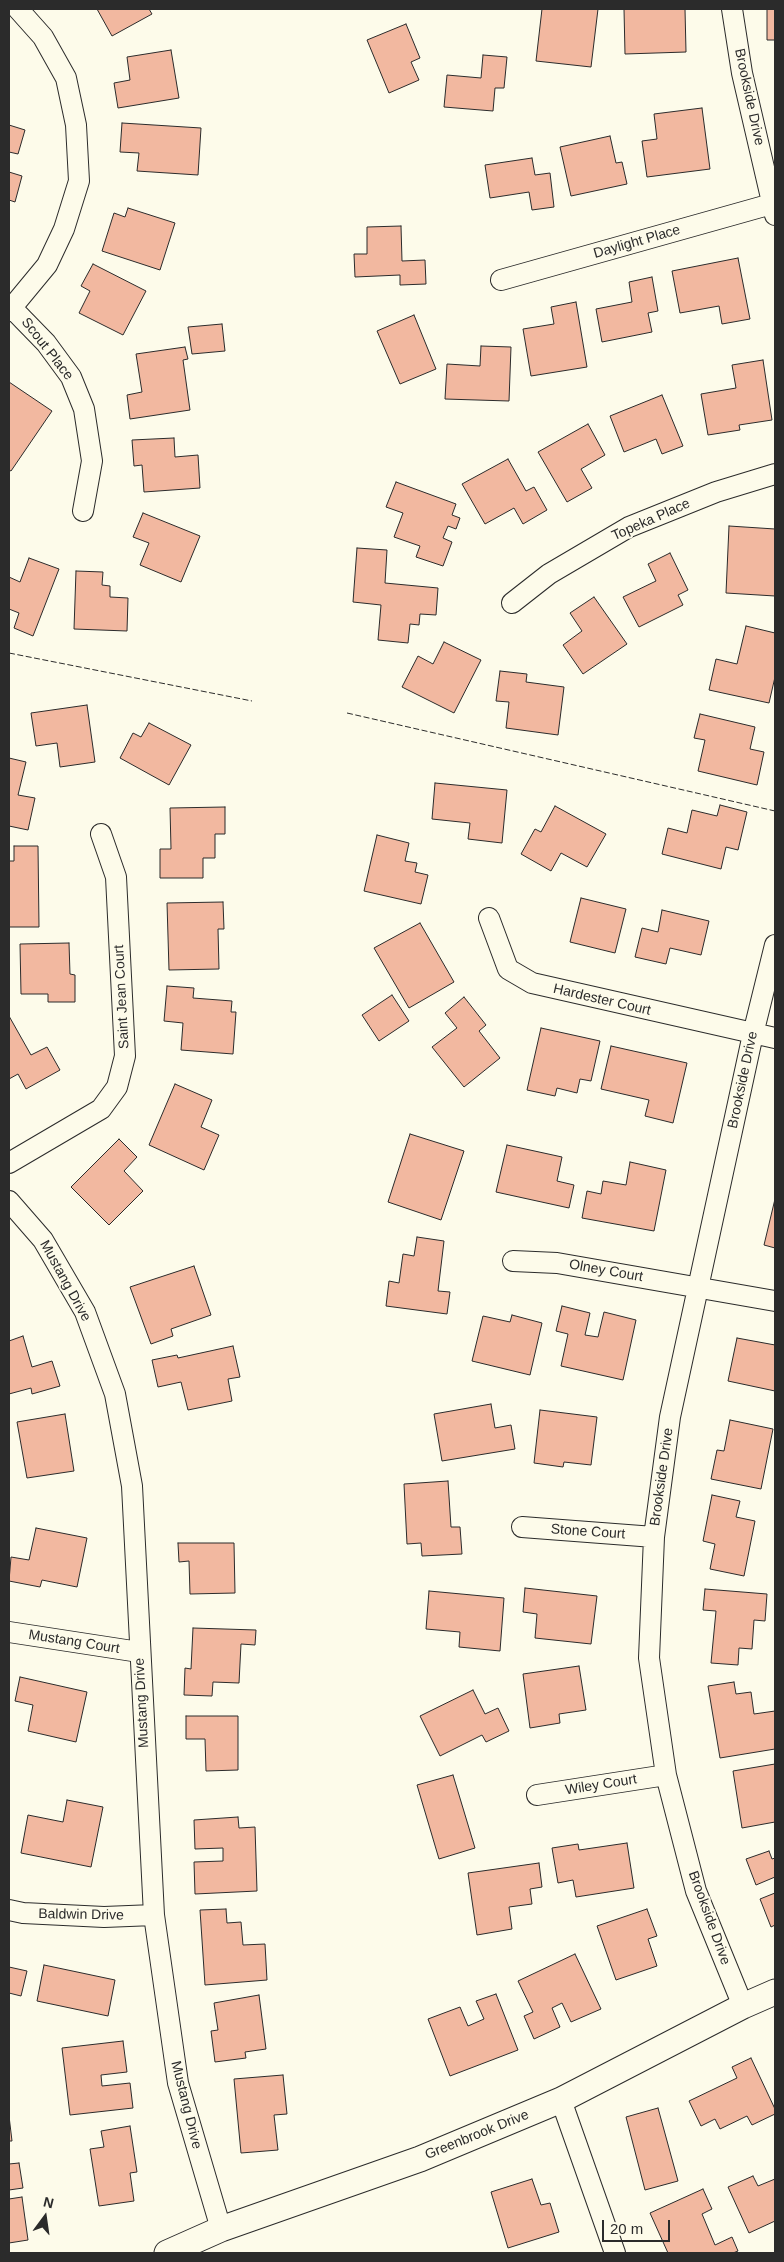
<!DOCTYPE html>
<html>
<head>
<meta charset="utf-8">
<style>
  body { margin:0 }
  #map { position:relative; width:784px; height:2262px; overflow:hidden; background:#fdfbea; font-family:Arial,sans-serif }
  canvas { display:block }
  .frame { position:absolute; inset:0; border:10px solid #2b2b2b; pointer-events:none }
  .north { position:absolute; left:20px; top:2192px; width:50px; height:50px; -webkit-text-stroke:4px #fdfbea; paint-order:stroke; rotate:14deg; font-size:14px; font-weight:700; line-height:20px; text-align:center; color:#2b2b2b }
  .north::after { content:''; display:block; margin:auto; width:18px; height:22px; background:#2b2b2b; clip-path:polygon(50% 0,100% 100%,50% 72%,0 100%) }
  .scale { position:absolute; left:602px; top:2220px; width:68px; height:22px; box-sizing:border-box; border:2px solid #2b2b2b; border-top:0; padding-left:6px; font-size:15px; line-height:18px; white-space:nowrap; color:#2b2b2b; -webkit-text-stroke:4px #fdfbea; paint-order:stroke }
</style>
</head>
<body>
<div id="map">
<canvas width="784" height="2262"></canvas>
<div class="frame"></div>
<div class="north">N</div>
<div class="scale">20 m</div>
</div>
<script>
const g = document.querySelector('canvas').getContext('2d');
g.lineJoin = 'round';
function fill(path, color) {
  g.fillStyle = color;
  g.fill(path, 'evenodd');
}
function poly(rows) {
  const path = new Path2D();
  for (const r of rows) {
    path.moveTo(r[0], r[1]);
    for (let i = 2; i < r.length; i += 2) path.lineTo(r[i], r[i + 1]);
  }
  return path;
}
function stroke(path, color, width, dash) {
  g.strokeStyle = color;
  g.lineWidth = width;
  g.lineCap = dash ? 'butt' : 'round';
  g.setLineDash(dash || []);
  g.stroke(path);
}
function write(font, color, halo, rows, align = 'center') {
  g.font = font + ' Arial,sans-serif';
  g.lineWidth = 4;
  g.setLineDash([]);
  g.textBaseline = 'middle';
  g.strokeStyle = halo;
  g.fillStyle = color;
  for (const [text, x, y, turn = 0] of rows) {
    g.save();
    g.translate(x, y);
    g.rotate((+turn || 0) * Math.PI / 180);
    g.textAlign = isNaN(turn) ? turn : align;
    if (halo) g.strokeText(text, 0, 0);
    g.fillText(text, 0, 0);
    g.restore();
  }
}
const building = poly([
  [97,9,149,9,152,14,112,36,97,9],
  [542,9,598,9,591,67,536,61,542,9],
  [624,9,685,9,686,52,625,54,624,9],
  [767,9,775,9,775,40,767,40,767,9],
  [406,24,420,58,411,62,419,80,389,93,367,40,406,24],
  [171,50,179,98,118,108,114,83,130,80,127,57,171,50],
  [483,55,507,57,504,88,495,88,493,111,444,107,447,75,481,78,483,55],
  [702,108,710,169,647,177,642,141,657,139,654,114,702,108],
  [122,123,201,128,198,175,137,171,139,153,120,152,122,123],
  [9,125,25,130,18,154,9,152,9,125],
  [610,136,616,163,622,162,627,184,571,196,560,147,610,136],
  [532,158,535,175,550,173,554,207,532,210,529,192,490,198,485,165,532,158],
  [9,172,22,176,15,202,9,200,9,172],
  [128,208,175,223,160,270,102,251,114,213,125,217,128,208],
  [401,226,402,261,425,260,426,284,400,285,400,275,355,277,354,254,367,254,367,227,401,226],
  [738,258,750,319,722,324,719,306,680,313,672,271,738,258],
  [93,264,146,291,123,335,79,313,90,291,81,286,93,264],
  [652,277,658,311,648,313,652,332,602,342,596,309,632,302,629,282,652,277],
  [576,302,587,367,531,376,523,329,554,324,551,307,576,302],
  [414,315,436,369,400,384,377,331,414,315],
  [222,324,225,351,192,354,188,327,222,324],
  [481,346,511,347,509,401,445,399,447,364,480,366,481,346],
  [185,347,188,359,183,360,190,410,130,419,127,395,142,392,136,354,185,347],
  [763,360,772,420,739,425,740,430,708,435,701,394,736,388,732,365,763,360],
  [9,382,52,411,11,471,9,470,9,382],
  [662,395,683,446,662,454,656,439,624,452,610,416,662,395],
  [588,424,605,455,581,469,592,488,567,502,538,452,588,424],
  [174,438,175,457,198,455,200,488,144,492,142,465,134,466,132,440,174,438],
  [508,459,526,491,534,487,547,510,523,524,514,508,485,524,462,484,508,459],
  [396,482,456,504,452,515,460,518,456,529,448,526,443,538,452,542,443,566,416,557,420,546,394,537,403,513,386,507,396,482],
  [143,513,200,536,181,582,140,565,149,543,133,537,143,513],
  [729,526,775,529,775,596,726,593,729,526],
  [357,548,387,550,385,583,438,588,436,615,420,614,419,625,410,624,408,643,378,640,381,605,353,602,357,548],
  [670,553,688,590,678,595,683,605,639,627,623,597,656,581,648,564,670,553],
  [29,558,59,569,33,636,14,628,19,613,9,609,9,577,20,582,29,558],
  [76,571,103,572,102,585,110,586,110,597,128,598,127,631,74,629,76,571],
  [594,597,627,644,583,674,563,645,582,631,570,613,594,597],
  [746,626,775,633,775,677,769,703,709,690,716,659,737,664,746,626],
  [444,642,481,660,454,713,402,687,418,656,433,664,444,642],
  [500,671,527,674,526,682,564,687,558,735,506,728,509,702,496,701,500,671],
  [87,705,95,762,60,767,57,743,36,746,31,713,87,705],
  [700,714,755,727,750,749,764,752,757,785,698,771,705,740,694,738,700,714],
  [149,723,191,745,169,785,120,758,133,733,141,737,149,723],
  [9,758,26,762,18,795,35,798,28,830,9,826,9,758],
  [435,783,507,790,502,843,468,839,470,823,432,819,435,783],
  [720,805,747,812,738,850,726,847,721,869,662,854,668,828,687,833,692,810,717,816,720,805],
  [555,806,606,834,587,867,561,853,551,871,521,854,535,829,541,832,555,806],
  [225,807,225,834,215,834,215,858,203,858,203,878,160,878,160,849,171,849,170,808,225,807],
  [377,835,409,843,405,861,417,863,415,872,428,875,421,904,364,891,377,835],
  [14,846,38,846,39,927,9,927,9,861,14,861,14,846],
  [581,898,626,909,615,953,570,942,581,898],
  [223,902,224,929,218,929,219,969,169,970,167,903,223,902],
  [662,910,709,921,701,955,670,948,666,964,635,957,642,928,658,932,662,910],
  [420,923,454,982,409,1008,374,948,420,923],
  [69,943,70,974,75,975,75,1002,48,1002,48,994,21,994,20,944,69,943],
  [167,986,194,988,193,998,232,1001,231,1012,236,1012,233,1054,181,1050,183,1023,164,1021,167,986],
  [392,995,409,1021,379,1041,362,1015,392,995],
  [464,997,486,1025,479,1031,500,1058,464,1087,432,1047,457,1028,445,1013,464,997],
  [9,1016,31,1055,47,1047,60,1070,26,1089,18,1074,9,1079,9,1016],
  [541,1028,600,1041,591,1081,580,1079,577,1093,557,1088,555,1096,527,1090,541,1028],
  [611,1046,687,1063,673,1123,645,1116,649,1100,601,1089,611,1046],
  [175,1084,212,1100,201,1127,219,1135,204,1170,149,1145,175,1084],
  [410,1134,464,1151,441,1220,388,1202,410,1134],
  [119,1139,137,1157,124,1171,143,1191,109,1225,71,1187,119,1139],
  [507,1145,562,1157,557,1181,574,1185,569,1208,496,1192,507,1145],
  [630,1162,666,1170,654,1231,582,1218,587,1191,601,1194,603,1181,626,1185,630,1162],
  [775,1199,775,1248,764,1245,775,1199],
  [417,1237,444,1241,438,1291,450,1292,447,1314,386,1306,389,1281,399,1283,403,1254,414,1256,417,1237],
  [194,1266,211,1315,171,1329,173,1336,151,1344,130,1287,194,1266],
  [562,1306,590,1313,585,1335,598,1337,604,1312,636,1320,623,1380,561,1366,568,1334,556,1331,562,1306],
  [512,1315,542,1323,530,1375,472,1361,483,1316,510,1322,512,1315],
  [23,1336,32,1367,52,1361,60,1386,32,1394,31,1388,9,1394,9,1341,23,1336],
  [737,1338,775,1345,775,1391,728,1381,737,1338],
  [233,1346,240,1377,228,1379,232,1401,188,1410,181,1382,158,1387,152,1360,177,1355,178,1358,233,1346],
  [491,1404,495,1428,511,1425,515,1449,442,1461,434,1414,491,1404],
  [540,1410,597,1417,591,1465,564,1462,563,1467,534,1463,540,1410],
  [65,1414,74,1471,27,1478,17,1422,65,1414],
  [730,1420,773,1429,761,1489,711,1479,717,1450,724,1451,730,1420],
  [448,1481,451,1527,460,1527,462,1554,422,1556,421,1543,407,1544,404,1484,448,1481],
  [712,1495,740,1501,736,1517,755,1521,744,1576,710,1569,715,1544,703,1541,712,1495],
  [36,1528,87,1538,77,1587,42,1580,40,1587,9,1581,11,1557,29,1560,36,1528],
  [178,1543,234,1543,235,1593,190,1594,189,1561,179,1562,178,1543],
  [525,1588,597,1596,591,1644,535,1638,537,1614,523,1612,525,1588],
  [705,1589,767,1594,765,1621,754,1620,752,1649,739,1648,738,1665,711,1663,716,1611,703,1610,705,1589],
  [429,1591,504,1598,500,1651,459,1647,460,1632,426,1629,429,1591],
  [193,1628,256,1630,255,1645,241,1644,239,1683,213,1682,212,1696,184,1695,185,1668,191,1669,193,1628],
  [579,1666,586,1710,559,1714,560,1723,530,1728,523,1674,579,1666],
  [20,1677,87,1692,76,1742,28,1731,33,1705,15,1701,20,1677],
  [734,1682,736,1694,751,1692,754,1714,775,1711,775,1749,720,1758,708,1686,734,1682],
  [473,1690,485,1714,498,1708,509,1731,486,1742,482,1735,440,1756,420,1716,473,1690],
  [186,1716,238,1716,238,1770,206,1771,205,1739,186,1739,186,1716],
  [775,1764,775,1822,742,1828,733,1771,775,1764],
  [453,1775,475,1848,439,1859,417,1785,453,1775],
  [67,1800,103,1807,91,1867,21,1853,28,1815,63,1822,67,1800],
  [238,1817,239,1828,255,1827,257,1891,195,1894,194,1862,223,1861,223,1848,195,1849,194,1820,238,1817],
  [627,1843,634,1888,576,1897,573,1880,558,1883,552,1848,578,1844,579,1850,627,1843],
  [769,1851,772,1859,775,1858,775,1877,756,1885,746,1859,769,1851],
  [539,1863,542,1887,530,1889,532,1904,509,1907,512,1929,477,1935,468,1873,539,1863],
  [775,1893,775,1925,771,1927,760,1899,775,1893],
  [226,1909,227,1923,241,1922,243,1945,265,1944,267,1980,205,1985,200,1910,226,1909],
  [647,1909,657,1936,648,1939,657,1966,616,1980,597,1926,647,1909],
  [575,1954,601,2009,571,2022,562,2003,552,2008,560,2027,534,2039,524,2016,533,2012,518,1981,575,1954],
  [44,1965,115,1980,108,2016,37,2001,44,1965],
  [9,1967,27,1971,21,1996,9,1993,9,1967],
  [496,1994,518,2050,450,2076,428,2019,460,2007,468,2026,484,2019,476,2001,496,1994],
  [259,1995,266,2049,245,2052,246,2058,215,2062,211,2031,218,2030,214,2003,259,1995],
  [123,2041,127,2072,101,2075,102,2086,130,2083,133,2108,70,2115,62,2048,123,2041],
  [751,2058,775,2109,775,2114,752,2125,747,2116,720,2129,715,2119,701,2126,689,2101,737,2078,732,2067,751,2058],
  [283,2075,287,2114,274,2115,278,2150,241,2153,234,2079,283,2075],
  [658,2108,678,2181,645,2190,626,2117,658,2108],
  [9,2116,12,2141,9,2141,9,2116],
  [130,2126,137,2172,130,2173,134,2201,99,2206,90,2149,104,2147,101,2131,130,2126],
  [19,2163,23,2188,9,2190,9,2164,19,2163],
  [753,2176,758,2186,775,2179,775,2221,749,2233,728,2187,753,2176],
  [532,2179,541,2205,550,2203,559,2232,508,2248,491,2192,532,2179],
  [703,2189,712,2209,702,2214,715,2245,732,2237,738,2251,733,2253,668,2253,650,2213,703,2189],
  [22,2197,28,2240,9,2243,9,2199,22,2197]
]);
const minor = poly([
  [732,9,742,73,775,215],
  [501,280,775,203],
  [9,305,46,343,71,377,84,409,92,461,83,511],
  [9,311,47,265,64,229,79,181,76,125,66,78,43,37,18,9],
  [512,603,549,574,629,527,716,492,775,474],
  [489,918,508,969,532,983,775,1038],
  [9,1163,101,1109,117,1087,125,1056,116,877,101,834],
  [9,1201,43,1240,85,1312,115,1394,132,1486,154,1915,178,2083,221,2229],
  [513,1261,557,1263,775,1301],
  [522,1527,654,1537],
  [9,1632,139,1652],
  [537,1795,666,1775],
  [9,1910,23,1913,104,1917,154,1915],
  [743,2006,696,1891,666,1775,649,1658,654,1537,670,1417,753,1034,775,945],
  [561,2100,615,2253]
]);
const tertiary = poly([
  [167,2253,221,2229,420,2159,561,2100,743,2006,775,1992]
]);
const fence = poly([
  [9,653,252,701],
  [347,713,775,811]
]);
const streetNames = [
  ["Brookside Drive",749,97,78],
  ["Daylight Place",637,242,-16],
  ["Scout Place",47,349,52],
  ["Topeka Place",651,520,-24],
  ["Saint Jean Court",122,997,-93],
  ["Hardester Court",602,1000,13],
  ["Brookside Drive",743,1080,-78],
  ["Olney Court",606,1271,10],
  ["Mustang Drive",65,1281,61],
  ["Brookside Drive",662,1477,-82],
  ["Stone Court",588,1532,4],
  ["Mustang Court",74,1642,9],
  ["Mustang Drive",142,1703,-93],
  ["Wiley Court",601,1785,-9],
  ["Baldwin Drive",81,1915,1],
  ["Brookside Drive",709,1918,70],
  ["Mustang Drive",186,2105,76],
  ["Greenbrook Drive",477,2135,-22]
];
fill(building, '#f2b8a0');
stroke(building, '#2b2b2b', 1);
stroke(minor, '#2b2b2b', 22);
stroke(tertiary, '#2b2b2b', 27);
stroke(minor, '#fdfbea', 20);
stroke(tertiary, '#fdfbea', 25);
stroke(fence, '#2b2b2b', 1, [6, 2.5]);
write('14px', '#2b2b2b', '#fdfbea', streetNames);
</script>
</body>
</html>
